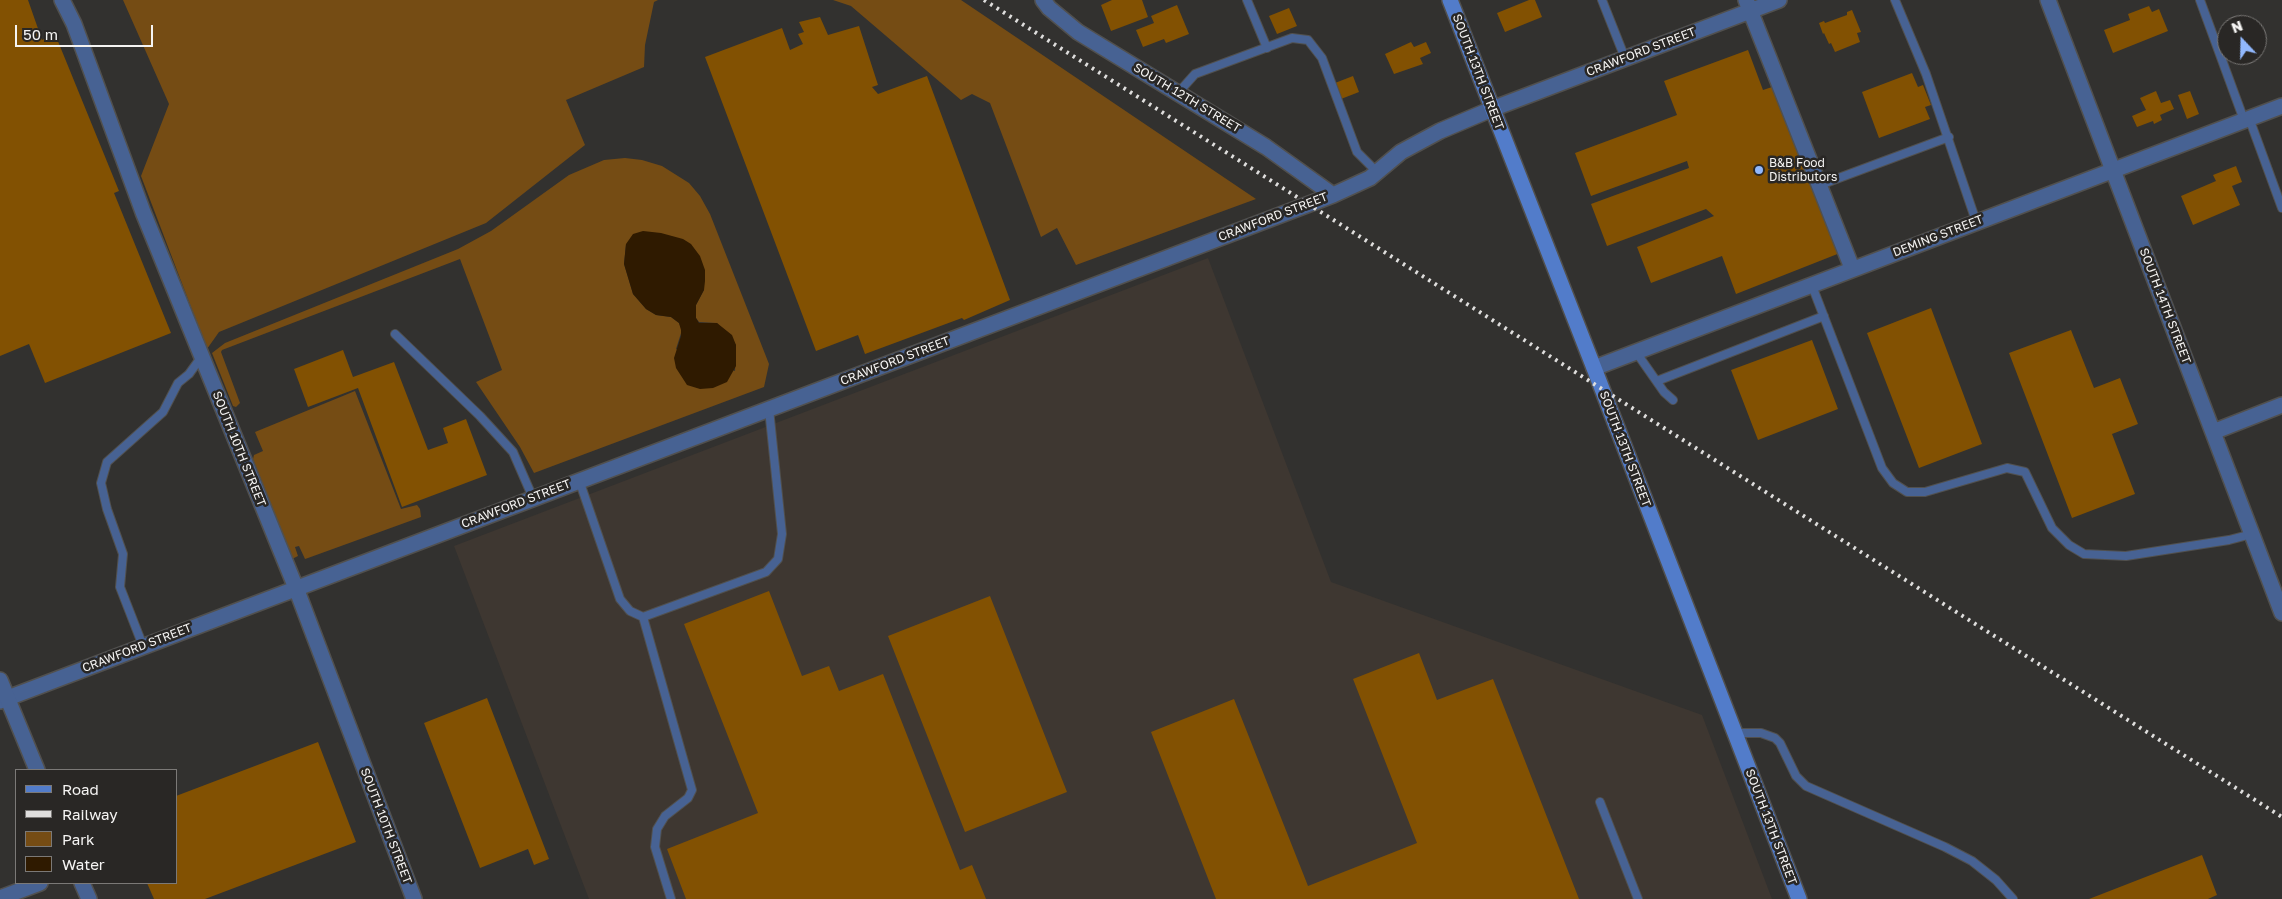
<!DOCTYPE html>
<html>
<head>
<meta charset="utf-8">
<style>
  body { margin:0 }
  #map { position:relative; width:2282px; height:899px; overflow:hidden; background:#32312f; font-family:"Golos Text",sans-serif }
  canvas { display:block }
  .legend { position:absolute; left:15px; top:769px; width:162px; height:115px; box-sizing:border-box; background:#292725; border:1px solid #7b7977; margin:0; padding:6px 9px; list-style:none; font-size:15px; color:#f5f4f3 }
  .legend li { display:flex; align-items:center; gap:10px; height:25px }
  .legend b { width:25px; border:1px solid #7b7977 }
  .north { position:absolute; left:2217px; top:15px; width:50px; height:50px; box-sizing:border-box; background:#292725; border:1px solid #7b7977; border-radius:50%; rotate:339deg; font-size:14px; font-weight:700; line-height:20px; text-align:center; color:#f5f4f3 }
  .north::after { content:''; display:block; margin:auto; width:18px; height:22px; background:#91b8fd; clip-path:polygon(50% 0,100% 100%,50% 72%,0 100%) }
  .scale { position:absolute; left:15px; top:25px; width:138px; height:22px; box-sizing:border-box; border:2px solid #f5f4f3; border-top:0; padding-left:6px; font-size:15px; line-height:18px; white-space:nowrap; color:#f5f4f3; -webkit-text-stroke:4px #292725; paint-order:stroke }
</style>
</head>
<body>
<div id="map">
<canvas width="2282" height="899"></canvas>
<ul class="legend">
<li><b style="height:6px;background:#527cca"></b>Road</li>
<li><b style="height:6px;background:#dfdedd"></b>Railway</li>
<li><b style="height:14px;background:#754c14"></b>Park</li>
<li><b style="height:14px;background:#2f1a00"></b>Water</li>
</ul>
<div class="north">N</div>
<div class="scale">50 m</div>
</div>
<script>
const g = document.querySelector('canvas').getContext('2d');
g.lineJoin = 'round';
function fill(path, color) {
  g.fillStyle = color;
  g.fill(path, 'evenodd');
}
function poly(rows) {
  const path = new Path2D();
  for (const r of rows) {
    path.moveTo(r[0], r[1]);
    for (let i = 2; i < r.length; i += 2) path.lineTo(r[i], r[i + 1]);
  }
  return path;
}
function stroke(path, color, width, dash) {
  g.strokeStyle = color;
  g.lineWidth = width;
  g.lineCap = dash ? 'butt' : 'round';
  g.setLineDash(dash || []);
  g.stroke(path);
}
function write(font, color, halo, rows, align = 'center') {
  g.font = font + ' "Golos Text",sans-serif';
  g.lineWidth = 5;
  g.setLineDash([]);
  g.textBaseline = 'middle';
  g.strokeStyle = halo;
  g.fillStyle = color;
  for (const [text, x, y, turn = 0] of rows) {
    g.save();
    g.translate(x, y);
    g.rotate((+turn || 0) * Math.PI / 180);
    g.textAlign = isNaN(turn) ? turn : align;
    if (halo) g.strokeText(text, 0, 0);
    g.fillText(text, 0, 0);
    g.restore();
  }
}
const built = poly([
  [1208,258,1331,582,1702,715,1772,899,589,899,454,546]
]);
const green = poly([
  [123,0,658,0,654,2,645,45,644,67,566,100,585,145,486,223,219,332,207,349,141,176,169,104],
  [833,0,961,0,1256,199,1076,265,1057,228,1041,237,990,103,972,94,961,100,851,6],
  [625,158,642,160,662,166,689,183,700,196,710,214,769,364,764,387,534,473,520,447,476,382,502,370,460,259,222,350,221,352,240,403,236,407,233,406,212,353,225,343,458,249,491,231,569,175,604,160],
  [626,244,704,290,696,305,696,318,699,322,717,323,736,345,735,371,676,349,682,330,679,323,671,317,656,315,646,309,633,294,624,264],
  [355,391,401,509,417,505,420,509,421,517,308,558,305,559,299,546,295,547,298,556,292,559,253,459,254,455,263,451,255,432]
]);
const water = poly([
  [643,231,661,233,683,239,691,244,700,256,705,270,705,281,704,290,696,305,696,318,699,323,717,323,732,335,736,345,736,366,727,382,713,388,700,389,687,385,676,368,674,358,681,336,681,330,679,323,671,317,656,315,646,309,633,294,624,264,626,244,633,234]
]);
const building = poly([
  [0,0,28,0,42,40,55,34,119,191,114,193,171,333,45,383,29,344,0,356],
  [1112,0,1142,0,1148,17,1111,31,1101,5],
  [1529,0,1535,0,1542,17,1505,32,1497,13],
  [1177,5,1189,34,1166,43,1164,39,1143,47,1136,30,1154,23,1151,16],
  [2149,6,2152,12,2159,9,2168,31,2113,53,2104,30,2130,20,2128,14],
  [1289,8,1297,26,1277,34,1269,16],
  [1852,10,1861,32,1857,33,1860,42,1835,52,1831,43,1829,44,1824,33,1823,34,1819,23,1824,21,1825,23,1847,15,1847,12],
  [820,17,828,35,859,26,878,85,872,87,878,94,927,76,1010,300,964,320,962,318,865,354,858,335,816,351,705,57,782,28,790,50,803,44,798,34,804,32,799,22],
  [1411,42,1414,47,1426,42,1431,53,1420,58,1423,64,1394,74,1385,54],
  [1748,50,1763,90,1772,87,1792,138,1795,137,1840,253,1736,294,1722,256,1651,283,1637,247,1714,216,1706,209,1607,246,1591,204,1689,168,1687,161,1591,196,1575,153,1677,115,1664,81],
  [1912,73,1918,87,1923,85,1931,105,1925,107,1930,119,1879,138,1862,92],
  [1353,76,1359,92,1341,99,1335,83],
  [2156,91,2161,103,2170,100,2174,109,2160,115,2162,120,2154,124,2153,121,2137,127,2132,116,2146,110,2140,98],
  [2190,91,2199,114,2187,119,2178,95],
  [2236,166,2242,182,2232,186,2240,205,2193,225,2181,196,2216,181,2213,175],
  [1931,308,1982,444,1919,468,1867,333],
  [2071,330,2094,388,2120,378,2138,424,2112,434,2135,494,2072,518,2009,353],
  [1812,340,1838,409,1758,440,1731,370],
  [343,350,353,377,394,362,428,450,448,443,443,428,466,419,487,475,402,507,358,388,308,407,294,369],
  [769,591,802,676,829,666,839,691,883,674,960,870,972,865,986,899,686,899,667,849,758,813,684,624],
  [990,596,1067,792,965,832,888,636],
  [1419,653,1437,700,1493,679,1579,899,1216,899,1151,732,1234,699,1308,886,1417,843,1353,679],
  [487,698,549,859,534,865,528,849,480,868,424,723],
  [318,742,356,842,205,899,154,899,147,883,176,883,176,796],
  [2202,855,2217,895,2208,899,2089,899]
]);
const service = poly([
  [1247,0,1267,48],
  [1602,0,1625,58],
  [1895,0,1926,74,1976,221],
  [2200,0,2244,120],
  [1178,93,1195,74,1292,38,1308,40,1322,58,1357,152,1377,172],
  [2249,118,2282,208],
  [1820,185,1949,137],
  [1811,283,1882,468,1893,483,1907,492,1925,492,2007,468,2025,472,2052,528,2069,545,2084,554,2126,556,2229,540,2252,534],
  [395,334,480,416,513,452,533,498],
  [1636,352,1664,392,1673,400],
  [1657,381,1824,316],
  [579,480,620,599,630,611,643,617,766,572,778,559,782,534,769,409],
  [643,617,692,790,688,798,665,816,657,829,655,847,671,899],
  [143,646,120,587,123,554,107,509,101,483,107,462,163,412,178,383,189,374,202,356],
  [1735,733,1761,733,1775,738,1780,743,1796,776,1806,786,1945,847,1972,861,1996,880,2013,899],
  [1600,802,1638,899]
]);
const minor = poly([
  [62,0,74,24,143,212,296,588,414,899],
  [1043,0,1049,8,1078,32,1266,147,1333,195],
  [1746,0,1852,268],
  [2048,0,2282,613],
  [1594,368,2282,106],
  [2213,432,2282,405],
  [0,701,1333,195,1370,178,1401,152,1440,131,1492,109,1779,0],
  [0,898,40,883]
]);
const tertiary = poly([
  [0,680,37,770],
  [82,883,89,899]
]);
const secondary = poly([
  [1450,0,1594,368,1799,899]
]);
const rail = poly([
  [984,0,2282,817]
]);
const markers = [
  [1759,170,5,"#91b8fd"]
];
const streetNames = [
  ["CRAWFORD STREET",1641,52,-21],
  ["SOUTH 13TH STREET",1478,72,69],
  ["SOUTH 12TH STREET",1187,98,31],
  ["CRAWFORD STREET",1273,217,-21],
  ["DEMING STREET",1938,236,-21],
  ["SOUTH 14TH STREET",2165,306,69],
  ["CRAWFORD STREET",895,361,-21],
  ["SOUTH 10TH STREET",239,449,68],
  ["SOUTH 13TH STREET",1625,449,69],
  ["CRAWFORD STREET",516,504,-21],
  ["CRAWFORD STREET",137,648,-21],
  ["SOUTH 10TH STREET",386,826,69],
  ["SOUTH 13TH STREET",1771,827,69]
];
const poiNames = [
  ["B&B Food",1769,163],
  ["Distributors",1769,177]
];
fill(built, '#3e3731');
fill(green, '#754c14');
fill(water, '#2f1a00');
fill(building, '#825102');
stroke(service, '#51504e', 10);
stroke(minor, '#51504e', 18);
stroke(tertiary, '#51504e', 18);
stroke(secondary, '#51504e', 18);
stroke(service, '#476293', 8);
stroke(minor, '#476293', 15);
stroke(tertiary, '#476293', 15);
stroke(secondary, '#527cca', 15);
stroke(rail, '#dfdedd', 4, [2.5, 5]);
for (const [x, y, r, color] of markers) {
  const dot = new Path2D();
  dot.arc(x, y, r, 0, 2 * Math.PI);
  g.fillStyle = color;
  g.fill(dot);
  stroke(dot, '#292725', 2);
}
write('12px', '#f5f4f3', '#292725', streetNames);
write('12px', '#f5f4f3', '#292725', poiNames, 'left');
</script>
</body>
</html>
